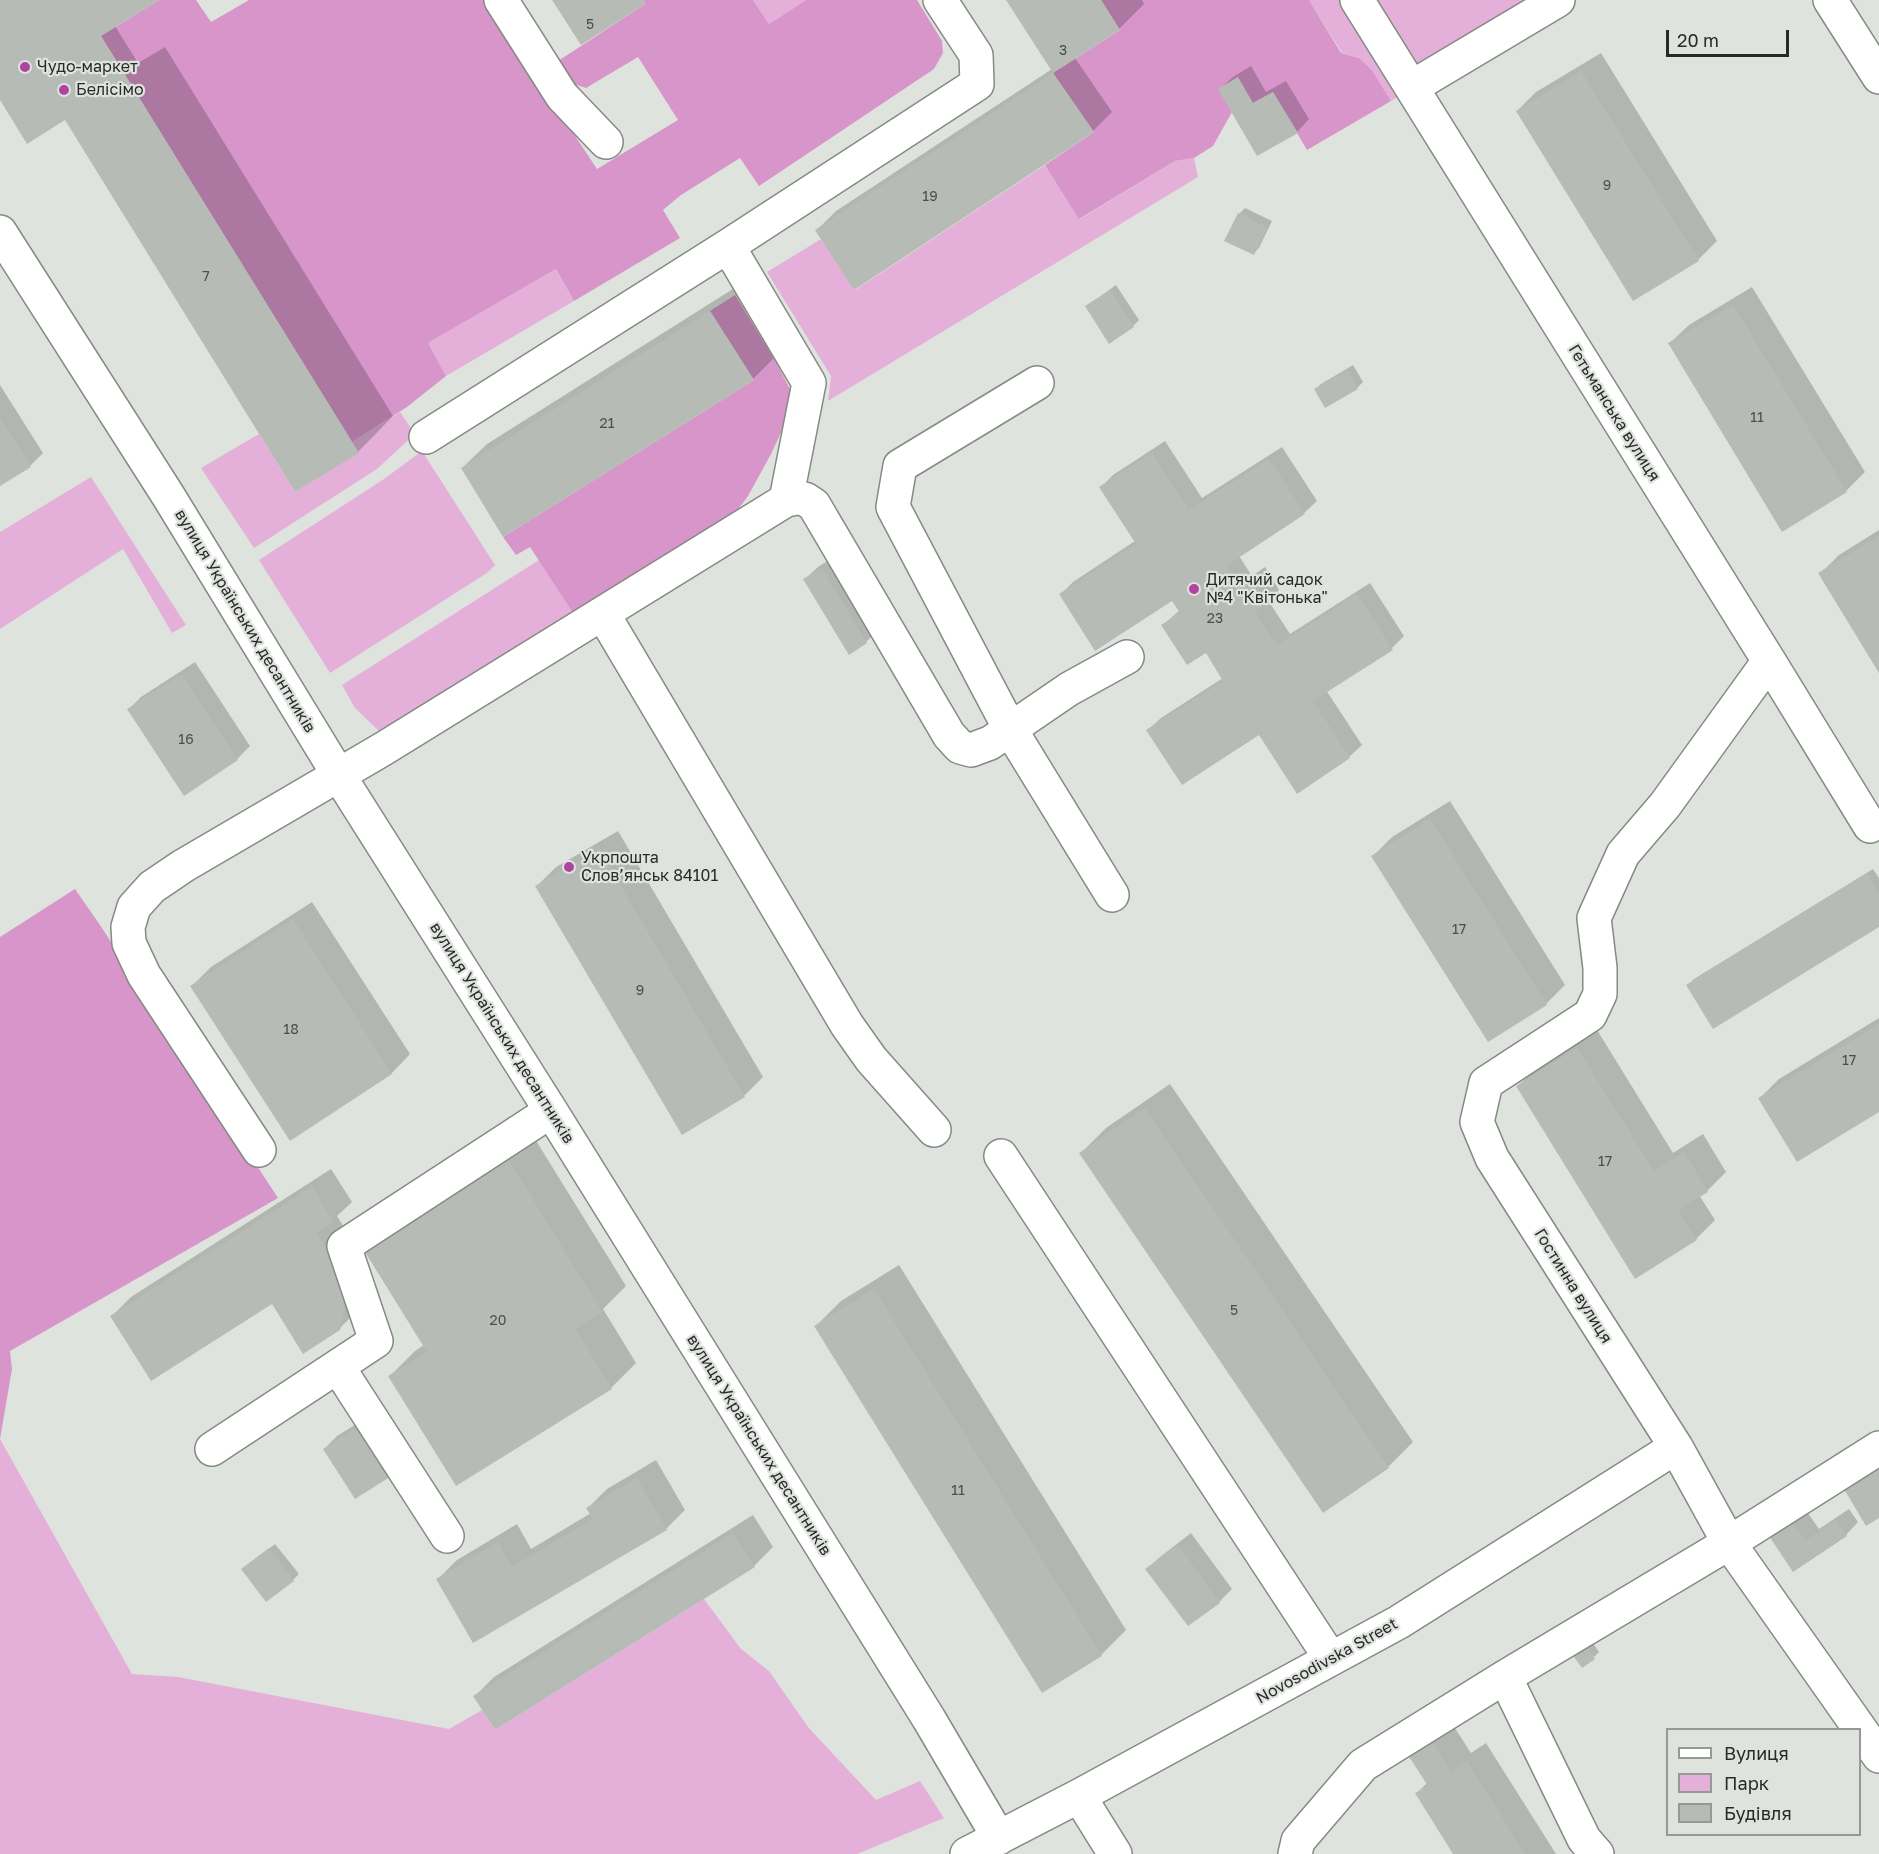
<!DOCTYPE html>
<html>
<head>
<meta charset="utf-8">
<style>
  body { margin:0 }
  #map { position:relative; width:1879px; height:1854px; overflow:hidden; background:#dee4dd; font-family:"Golos Text",sans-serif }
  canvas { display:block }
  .legend { position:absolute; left:1666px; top:1728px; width:195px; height:108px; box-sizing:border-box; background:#dee4dd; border:2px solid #959a95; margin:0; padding:8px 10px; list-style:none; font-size:18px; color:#282a28 }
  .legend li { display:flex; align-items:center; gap:12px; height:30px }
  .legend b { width:30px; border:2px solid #959a95 }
  .scale { position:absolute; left:1666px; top:30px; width:123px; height:27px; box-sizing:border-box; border:3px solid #282a28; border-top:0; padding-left:8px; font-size:18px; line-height:21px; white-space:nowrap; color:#282a28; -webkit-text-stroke:4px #dee4dd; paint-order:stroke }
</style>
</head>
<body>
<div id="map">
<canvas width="1879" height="1854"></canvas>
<ul class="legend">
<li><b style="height:8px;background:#fff"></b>Вулиця</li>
<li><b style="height:16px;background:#e4b0d9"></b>Парк</li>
<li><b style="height:16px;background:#b6bbb5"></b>Будівля</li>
</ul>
<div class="scale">20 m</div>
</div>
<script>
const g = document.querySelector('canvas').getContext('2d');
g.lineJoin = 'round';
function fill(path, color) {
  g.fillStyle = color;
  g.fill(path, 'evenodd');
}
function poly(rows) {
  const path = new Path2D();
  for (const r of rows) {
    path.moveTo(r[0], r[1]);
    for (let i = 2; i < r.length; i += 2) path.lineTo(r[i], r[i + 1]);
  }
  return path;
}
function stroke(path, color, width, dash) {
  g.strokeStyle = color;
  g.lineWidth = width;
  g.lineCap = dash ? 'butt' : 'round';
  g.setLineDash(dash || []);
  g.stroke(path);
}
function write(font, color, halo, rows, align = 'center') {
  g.font = font + ' "Golos Text",sans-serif';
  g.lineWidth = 4.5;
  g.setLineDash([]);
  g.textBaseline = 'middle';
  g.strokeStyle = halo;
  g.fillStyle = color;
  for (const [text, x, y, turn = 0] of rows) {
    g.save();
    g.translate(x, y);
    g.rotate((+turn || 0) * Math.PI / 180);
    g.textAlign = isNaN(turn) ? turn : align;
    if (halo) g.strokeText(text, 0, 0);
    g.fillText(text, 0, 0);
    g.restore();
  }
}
const green = poly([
  [753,0,806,0,769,24],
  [1309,0,1559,0,1391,101,1372,70,1359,58,1342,53],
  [1194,158,1198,177,828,401,831,376,767,272,821,239,855,290,1045,165,1080,219,1175,161],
  [556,269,574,301,446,376,428,343],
  [400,412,415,434,377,469,254,548,201,468,259,434,295,492,358,453,352,442],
  [422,451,495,565,487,573,330,673,259,560,384,479],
  [91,477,186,625,172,633,123,549,0,629,0,532],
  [539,560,573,613,379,731,355,708,342,685],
  [0,1439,132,1674,178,1677,449,1729,482,1710,495,1730,704,1599,741,1649,769,1671,808,1727,876,1800,920,1781,944,1818,857,1854,0,1854]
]);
const forest = poly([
  [159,0,196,0,211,22,249,0,485,0,597,169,678,120,638,57,586,88,570,83,555,63,645,4,643,0,753,0,769,24,806,0,917,0,942,41,943,53,934,69,759,186,740,158,681,195,663,210,680,238,574,301,556,269,428,343,446,376,407,407,352,442,101,36],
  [1101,0,1309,0,1341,53,1359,58,1372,70,1391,101,1307,150,1273,92,1253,103,1232,112,1213,146,1194,158,1175,161,1079,219,1045,165,1094,132,1053,73,1120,30],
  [735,295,777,364,792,393,786,422,771,454,748,496,733,516,573,613,530,547,516,555,503,537,754,380,710,311],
  [75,889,100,925,278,1198,10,1351,12,1369,0,1439,0,937]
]);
const shadow = poly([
  [0,0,157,0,115,26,138,63,165,47,393,416,358,452],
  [1008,0,1142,0,1144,4,1119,29,1075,58,1112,112,1093,131,817,230,836,211,1052,69],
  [1601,53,1717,241,1698,260,1517,111,1536,92],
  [1251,66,1266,92,1286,81,1309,119,1297,132,1220,89,1233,77],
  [1245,208,1272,221,1259,248,1253,254,1239,214],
  [1116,285,1139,320,1133,326,1087,306],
  [736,287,778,354,753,379,462,468,487,444],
  [1752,287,1865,472,1846,491,1670,343,1689,325],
  [1353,365,1363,382,1357,388,1315,390,1321,384],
  [0,385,43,453,31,465,0,484],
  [1165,441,1202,498,1282,447,1317,501,1304,513,1239,556,1252,576,1265,567,1279,590,1268,600,1290,634,1370,583,1404,636,1392,648,1326,690,1362,745,1349,757,1260,733,1148,730,1161,718,1223,678,1206,651,1163,625,1180,610,1173,599,1061,594,1073,582,1135,541,1101,487,1113,475],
  [1879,530,1879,670,1820,574,1839,555],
  [835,556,879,630,866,642,805,579,818,567],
  [195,662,250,746,237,759,184,794,129,709,141,697],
  [1450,801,1565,985,1546,1004,1373,856,1392,837],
  [618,831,763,1077,744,1096,682,1133,537,886,556,867],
  [1873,869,1879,878,1879,925,1688,985,1694,979],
  [312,902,410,1054,392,1073,290,1139,192,986,211,967],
  [1879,1018,1879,1110,1760,1098,1779,1079],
  [1597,1030,1673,1153,1703,1134,1726,1172,1707,1191,1699,1195,1715,1220,1696,1239,1518,1086,1537,1067],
  [1170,1084,1413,1442,1388,1467,1081,1153,1106,1128],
  [530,1131,626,1286,603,1309,636,1363,611,1388,390,1376,415,1351,424,1345,362,1245],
  [331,1169,352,1202,337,1216,368,1265,359,1309,339,1329,272,1302,112,1316,131,1297],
  [899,1265,1126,1630,1101,1655,816,1326,841,1301],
  [374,1413,405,1461,324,1449,337,1436],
  [656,1460,685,1510,666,1529,474,1641,438,1579,457,1560,517,1524,531,1549,591,1513,588,1508,607,1489],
  [1801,1503,1819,1529,1849,1509,1858,1522,1846,1535,1793,1570,1767,1530],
  [753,1515,773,1547,754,1566,475,1696,494,1677],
  [1191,1533,1232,1589,1219,1602,1188,1624,1147,1569,1160,1557],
  [275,1544,299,1574,293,1580,249,1564],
  [1588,1636,1599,1652,1594,1657,1577,1644],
  [1451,1722,1471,1753,1486,1743,1556,1854,1455,1854,1417,1793,1427,1783,1410,1755]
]);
const building = poly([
  [0,0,159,0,101,36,359,453,295,492,65,120,27,144,0,100],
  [552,0,643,0,645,4,581,45],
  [1006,0,1101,0,1120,30,1053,73,1094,132,854,290,815,230,1053,73],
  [1581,71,1699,261,1633,301,1516,111],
  [1238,77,1253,103,1273,92,1298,133,1257,156,1218,89],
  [1238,213,1267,228,1254,255,1224,241],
  [1110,290,1134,327,1109,344,1085,306],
  [1733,305,1847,492,1782,532,1668,343],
  [710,311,754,380,503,537,461,468],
  [1347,370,1358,389,1325,408,1314,389],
  [0,417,31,467,0,486],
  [1152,453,1189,510,1269,459,1305,514,1226,566,1239,587,1251,579,1267,603,1255,612,1277,645,1357,594,1393,650,1313,701,1350,758,1297,794,1259,735,1182,785,1146,730,1223,681,1206,653,1187,665,1161,625,1180,613,1172,601,1095,651,1059,594,1136,544,1099,487],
  [1879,536,1879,673,1818,573],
  [822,568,867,643,849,655,803,579],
  [182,674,238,760,184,796,127,709],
  [1430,819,1547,1005,1488,1042,1371,856],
  [599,849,745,1097,682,1135,535,886],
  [1867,873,1879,893,1879,927,1713,1029,1686,985],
  [293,919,392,1074,290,1141,190,986],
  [1879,1024,1879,1112,1797,1162,1758,1098],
  [1577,1048,1654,1171,1684,1152,1708,1192,1678,1210,1697,1240,1635,1279,1516,1086],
  [1145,1108,1389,1468,1323,1513,1079,1153],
  [505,1154,602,1312,575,1329,612,1389,456,1486,388,1376,427,1352,360,1244],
  [312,1187,333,1222,316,1233,349,1285,340,1330,303,1354,272,1304,151,1381,110,1316],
  [874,1289,1102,1656,1042,1693,814,1326],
  [361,1425,393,1475,355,1499,323,1449],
  [1879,1469,1879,1518,1866,1526,1844,1489],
  [637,1478,667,1530,473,1643,436,1579,498,1542,512,1567,593,1519,586,1508],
  [1788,1515,1805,1541,1836,1520,1847,1536,1793,1572,1765,1530],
  [733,1533,755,1567,495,1730,473,1696],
  [1178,1545,1220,1603,1188,1626,1145,1569],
  [269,1548,294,1581,266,1602,241,1569],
  [1581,1640,1595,1659,1582,1668,1569,1650],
  [1432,1740,1451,1771,1467,1761,1525,1854,1453,1854,1415,1793,1428,1786,1408,1755]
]);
const minor = poly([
  [501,0,562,96,606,142],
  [1357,0,1769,661,1870,826],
  [1830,0,1879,77],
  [1412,87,1558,0],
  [0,232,169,497,338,774,551,1111,929,1719,999,1838],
  [1037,383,900,466,893,507,1010,729,1112,895],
  [426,437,728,246,977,84,976,55,940,0],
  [786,500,797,498,805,499,814,505,949,735,960,747,971,750,990,743,1069,689,1127,657],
  [603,614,847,1025,871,1059,934,1130],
  [1769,661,1665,805,1623,854,1594,918,1600,968,1600,994,1590,1015,1486,1083,1477,1122,1492,1158,1676,1447,1729,1543,1879,1756],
  [259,1150,144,975,129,943,128,927,134,907,152,887,183,866,383,749,786,500,809,383,728,246],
  [1001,1156,1331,1659],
  [338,1367,447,1536],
  [212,1449,376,1341,344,1246,551,1111],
  [1505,1677,1584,1839,1597,1854],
  [1079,1796,1115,1854],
  [967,1854,1079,1796,1399,1622,1676,1447],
  [1295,1854,1298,1841,1363,1765,1505,1677,1729,1543,1879,1448]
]);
const markers = [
  [25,67,6,"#b143a1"],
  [64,90,6,"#b143a1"],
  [1194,589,6,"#b143a1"],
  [569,867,6,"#b143a1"]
];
const numberNames = [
  ["5",590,25],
  ["3",1063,51],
  ["9",1607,186],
  ["19",930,197],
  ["7",206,277],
  ["11",1757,418],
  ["21",607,424],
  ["23",1215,619],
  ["16",186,740],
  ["17",1459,930],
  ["9",640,991],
  ["18",291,1030],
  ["17",1849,1061],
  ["17",1605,1162],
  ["5",1234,1311],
  ["20",498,1321],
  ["11",958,1491]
];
const poiNames = [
  ["Чудо-маркет",37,67],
  ["Белісімо",76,90],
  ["Дитячий садок",1206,580],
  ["№4 \"Квітонька\"",1206,598],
  ["Укрпошта",581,858],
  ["Слов’янськ 84101",581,876]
];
const streetNames = [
  ["Гетьманська вулиця",1614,413,58],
  ["вулиця Українських десантників",245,621,59],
  ["вулиця Українських десантників",502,1033,58],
  ["Гостинна вулиця",1573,1286,58],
  ["вулиця Українських десантників",759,1445,58],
  ["Novosodivska Street",1327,1661,-29]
];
fill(green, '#e4b0d9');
fill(forest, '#d795ca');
fill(shadow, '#0003');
fill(building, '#b6bbb5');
stroke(minor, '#858a84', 36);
stroke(minor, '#fff', 33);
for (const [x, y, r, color] of markers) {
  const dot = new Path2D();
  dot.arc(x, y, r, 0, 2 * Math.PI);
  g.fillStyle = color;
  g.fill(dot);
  stroke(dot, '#dee4dd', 2);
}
write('14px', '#4c4e4b', null, numberNames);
write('16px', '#282a28', '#dee4dd', poiNames, 'left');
write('16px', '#282a28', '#dee4dd', streetNames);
</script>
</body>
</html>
